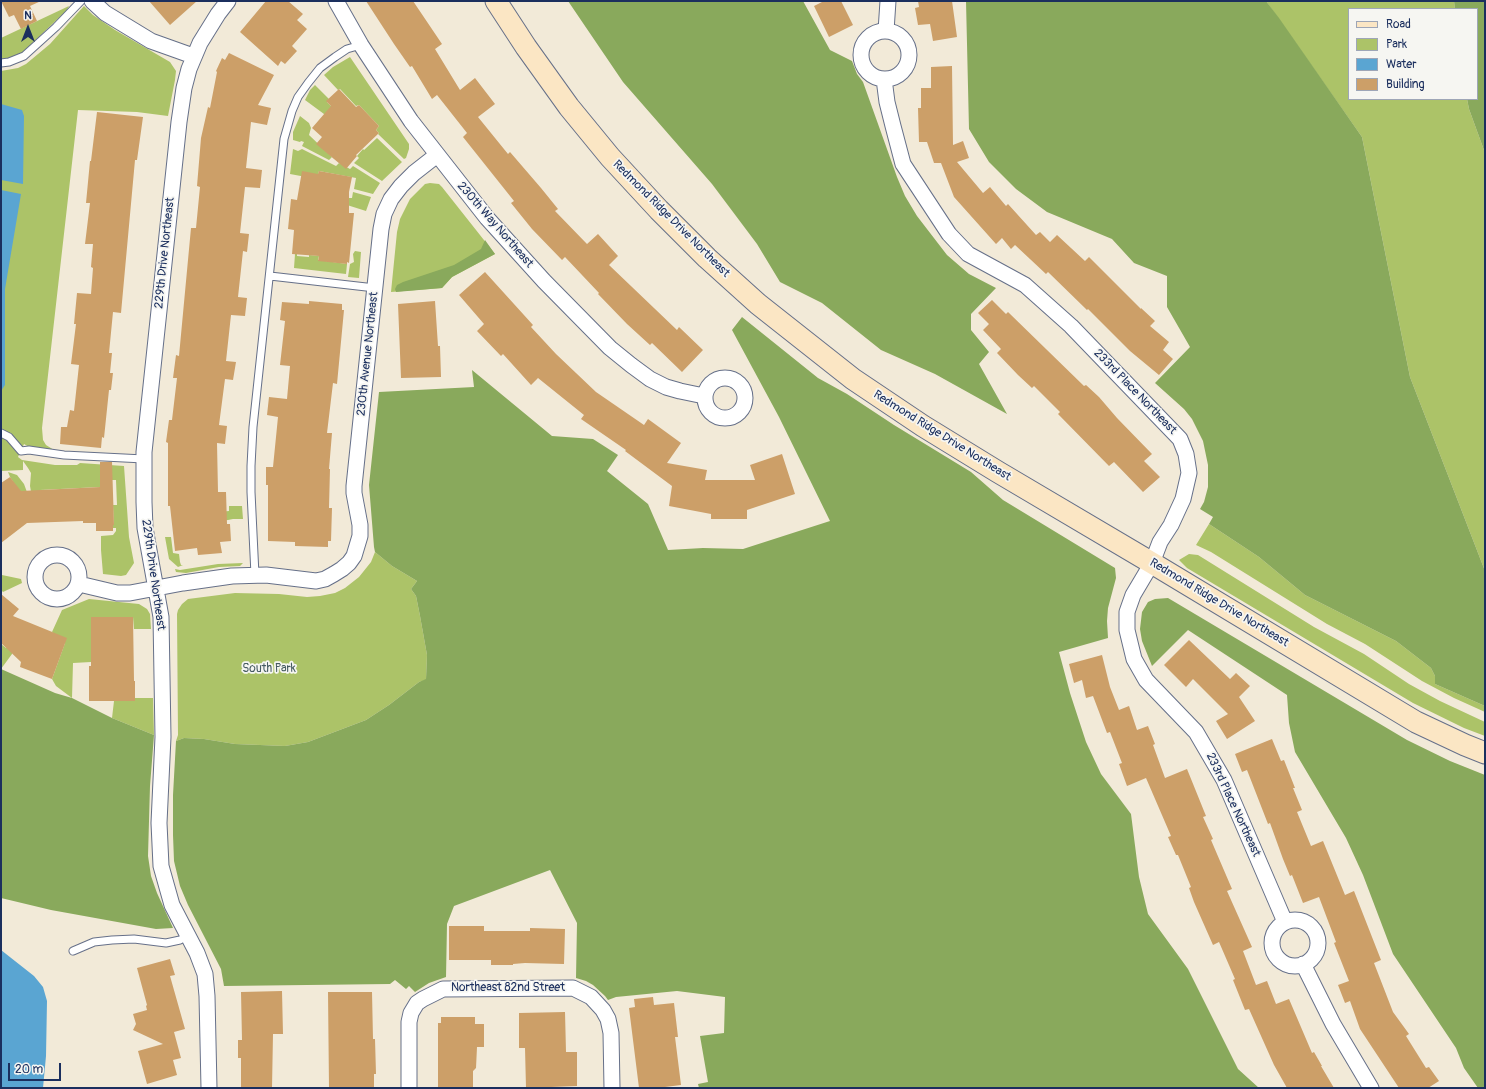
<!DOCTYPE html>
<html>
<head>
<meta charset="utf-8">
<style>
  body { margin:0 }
  #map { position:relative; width:1486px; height:1089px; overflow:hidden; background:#f2ead8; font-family:Pangolin,sans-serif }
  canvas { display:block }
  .frame { position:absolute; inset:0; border:2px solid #1b2f5e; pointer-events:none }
  .legend { position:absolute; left:1348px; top:8px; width:130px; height:92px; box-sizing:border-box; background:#f6f6f2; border:1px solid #9ea6b7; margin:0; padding:5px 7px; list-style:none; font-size:12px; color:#1b2f5e }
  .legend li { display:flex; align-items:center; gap:8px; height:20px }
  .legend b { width:20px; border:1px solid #9ea6b7 }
  .north { position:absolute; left:8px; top:8px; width:40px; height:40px; -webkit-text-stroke:3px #f6f6f2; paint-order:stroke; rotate:0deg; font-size:11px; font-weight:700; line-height:16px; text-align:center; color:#1b2f5e }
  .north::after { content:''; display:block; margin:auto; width:14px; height:18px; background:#1b2f5e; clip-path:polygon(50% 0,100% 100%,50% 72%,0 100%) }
  .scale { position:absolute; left:8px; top:1063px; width:53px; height:18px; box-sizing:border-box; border:2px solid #1b2f5e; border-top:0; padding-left:5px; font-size:12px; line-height:14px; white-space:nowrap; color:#1b2f5e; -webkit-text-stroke:3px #f6f6f2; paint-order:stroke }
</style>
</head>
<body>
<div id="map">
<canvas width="1486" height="1089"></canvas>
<div class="frame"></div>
<ul class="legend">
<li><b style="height:5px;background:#fbe6c4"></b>Road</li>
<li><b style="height:11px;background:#acc368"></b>Park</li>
<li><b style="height:11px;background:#5aa5d2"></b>Water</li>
<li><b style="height:11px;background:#cc9f68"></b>Building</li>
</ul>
<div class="north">N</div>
<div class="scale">20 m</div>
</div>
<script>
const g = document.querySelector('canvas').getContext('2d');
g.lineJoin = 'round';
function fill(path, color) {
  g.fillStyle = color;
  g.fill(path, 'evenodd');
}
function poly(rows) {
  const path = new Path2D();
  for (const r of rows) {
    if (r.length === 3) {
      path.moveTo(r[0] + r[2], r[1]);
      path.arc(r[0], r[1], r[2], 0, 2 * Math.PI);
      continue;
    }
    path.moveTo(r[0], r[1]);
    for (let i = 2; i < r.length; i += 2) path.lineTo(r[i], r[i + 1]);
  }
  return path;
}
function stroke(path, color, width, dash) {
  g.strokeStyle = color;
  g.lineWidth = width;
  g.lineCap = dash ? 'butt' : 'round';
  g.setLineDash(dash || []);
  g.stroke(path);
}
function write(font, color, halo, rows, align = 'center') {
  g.font = font + ' Pangolin,sans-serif';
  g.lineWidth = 3.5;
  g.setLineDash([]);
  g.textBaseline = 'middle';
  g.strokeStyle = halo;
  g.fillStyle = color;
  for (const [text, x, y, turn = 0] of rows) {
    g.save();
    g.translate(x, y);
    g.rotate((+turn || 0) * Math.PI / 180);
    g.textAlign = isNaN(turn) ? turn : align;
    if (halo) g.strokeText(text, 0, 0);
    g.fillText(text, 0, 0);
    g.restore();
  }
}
const green = poly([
  [1266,1,1454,1,1455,9,1349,9,1349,99,1467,99,1469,109,1485,153,1485,571,1410,377,1362,137],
  [69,6,67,10,23,52,16,57,1,61,1,38],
  [84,6,93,15,115,30,170,62,176,71,175,80,168,116,137,112,78,110,42,428,43,440,46,445,54,450,39,451,34,450,24,444,18,457,22,460,55,465,77,465,80,463,124,466,129,537,134,563,126,575,121,576,103,574,101,550,101,536,113,535,116,531,116,528,113,528,113,525,114,525,113,505,117,505,116,480,104,480,104,483,100,484,100,487,40,490,42,518,36,519,36,517,14,488,16,486,10,477,8,472,17,475,24,484,35,514,30,486,31,473,28,468,23,461,23,470,1,471,1,71,18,68,26,64,50,44],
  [350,57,409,144,409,149,406,158,404,159,378,134,379,133,376,130,379,126,359,105,356,106,340,89,338,90,324,75,333,67],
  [315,85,329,99,327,102,339,114,324,114,305,100,310,90],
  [300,116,309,123,311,128,309,135,332,157,329,160,302,146,304,142,301,141,300,142,293,140,293,132],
  [377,138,402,162,382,181,354,163,359,158,357,156,363,149,364,150],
  [293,149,298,151,302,149,336,166,339,163,350,169,353,166,380,183,373,194,354,189,356,178,319,171,317,179,290,174],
  [430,183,439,184,442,187,495,254,452,277,442,288,391,292,397,232,400,219,410,199,425,184],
  [353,192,371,197,366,211,347,205,349,198,352,198],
  [355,251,361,252,359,278,348,277,350,264,354,262,353,254],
  [295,254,297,254,297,256,309,257,309,255,319,256,318,260,347,264,346,274,294,268],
  [229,506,242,506,243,519,233,519,228,520,176,525,208,513,229,511],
  [1209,524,1259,557,1305,595,1396,641,1431,668,1435,676,1435,684,1485,706,1485,712,1454,698,1422,681,1365,644,1327,624,1211,552,1196,545],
  [165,537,171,537,173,553,179,554,180,562,181,565,183,565,178,567,169,559],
  [375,552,392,566,417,581,411,589,416,596,420,616,427,655,426,680,419,682,389,705,366,720,308,742,285,746,235,744,204,739,184,738,176,741,178,735,177,614,178,610,182,604,188,599,235,593,279,594,307,597,320,596,335,593,345,588,359,577,371,562],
  [1189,554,1198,555,1314,627,1364,654,1409,684,1440,701,1485,722,1485,736,1464,728,1413,703,1187,568,1179,560],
  [243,563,240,566,219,567,186,573,176,572,175,569,180,570,218,564],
  [2,575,21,579,22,583,3,592,1,590],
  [89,599,139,604,147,609,150,614,151,629,134,629,133,617,91,617,91,662,73,663,72,698,56,686,52,679,65,643,52,632,62,610],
  [1,644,6,648,13,647,12,654,1,669],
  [135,698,153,698,154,735,112,718,114,701,135,701]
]);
const forest = poly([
  [568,1,803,1,830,50,852,61,857,74,863,82,897,177,905,196,917,216,947,255,969,274,996,288,971,314,971,330,989,352,979,364,1007,414,935,374,881,350,822,303,780,282,757,244,712,184,623,82],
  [966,1,1266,1,1279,18,1362,137,1410,377,1485,571,1485,706,1435,684,1435,676,1431,668,1396,641,1305,595,1259,557,1209,524,1213,517,1200,509,1204,502,1208,487,1208,465,1203,441,1192,419,1184,409,1155,383,1190,347,1167,307,1167,276,1134,263,1112,239,1047,212,1016,189,989,162,969,129],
  [1454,1,1485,1,1485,153,1469,109,1467,99,1477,99,1477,9,1455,9],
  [485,240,495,254,452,277,442,288,396,292,395,289,397,285,403,282,454,265,476,252,481,249],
  [742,317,818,378,847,394,894,425,971,472,1003,500,1115,568,1116,578,1108,608,1107,621,1108,638,1059,652,1070,693,1086,742,1101,774,1131,814,1139,877,1148,914,1188,969,1238,1069,1259,1088,699,1088,698,1084,708,1082,700,1036,724,1033,725,997,677,991,616,997,608,1000,605,996,593,985,586,981,576,978,577,923,550,870,454,906,447,924,446,977,429,983,415,992,409,986,406,989,395,980,390,984,224,986,221,969,188,905,180,886,174,861,173,835,173,795,176,741,184,738,204,739,235,744,285,746,308,742,366,720,389,705,419,682,426,679,427,655,420,616,416,596,411,589,417,581,392,566,375,552,374,547,369,485,379,392,474,387,472,370,552,436,593,439,618,455,607,471,648,504,668,550,703,548,743,549,830,521,779,417,732,330],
  [1168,598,1407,740,1450,761,1485,775,1485,1088,1478,1088,1464,1068,1456,1048,1393,954,1363,875,1346,838,1295,752,1289,723,1287,695,1188,630,1152,666,1142,641,1140,629,1142,612,1148,602,1155,599],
  [1,669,55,693,72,698,112,718,154,735,150,786,148,856,151,876,157,893,173,928,156,929,51,910,1,898]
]);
const water = poly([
  [1,104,22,110,24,116,23,184,1,180],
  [1,190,21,194,5,289,5,385,1,391],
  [1,950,34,976,43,987,47,1001,46,1056,43,1088,1,1088]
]);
const building = poly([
  [1,1,41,1,30,6,37,21,21,29,14,15,9,17],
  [149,1,197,1,170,25],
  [266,1,288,1,303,14,297,20,307,29,292,46,297,51,285,64,281,61,278,66,240,32],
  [366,1,413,1,442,44,435,49,460,90,475,78,495,104,478,117,508,154,510,152,541,188,558,209,555,211,587,244,598,234,618,256,609,265,677,330,679,327,703,350,682,372,652,343,650,345,627,324,598,294,599,293,565,257,562,260,532,229,511,203,514,201,463,137,467,133,437,95,432,99,412,66,410,67,394,44],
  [824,1,841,1,853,25,829,37,814,6],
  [918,1,952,1,957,37,933,41,930,24,918,25,915,8,919,7],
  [229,53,274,75,258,105,271,108,267,125,251,122,246,168,262,170,260,188,245,187,240,233,249,234,247,252,243,251,238,297,247,298,245,316,231,315,226,361,236,362,233,380,225,379,219,425,227,426,225,444,217,443,218,492,226,492,227,524,230,524,231,541,220,542,222,553,198,555,197,548,175,551,170,506,168,506,168,443,166,442,169,420,172,420,177,378,173,378,176,355,179,356,191,228,196,228,200,187,197,186,201,138,208,107,210,108,217,72,216,71,222,58,225,60],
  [952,66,953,145,963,141,969,158,957,162,983,193,990,187,1006,206,1008,204,1036,235,1040,232,1050,242,1057,235,1085,261,1089,257,1141,309,1141,308,1155,321,1150,326,1169,342,1163,350,1173,359,1159,375,1130,351,1088,309,1087,310,1048,272,1046,274,1015,245,1011,249,1002,238,996,244,954,197,941,163,934,163,927,142,919,142,918,108,921,108,921,88,931,88,931,67],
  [339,89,356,107,359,105,379,126,376,130,379,133,356,155,357,156,346,169,316,144,322,137,312,128,331,106,326,101],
  [97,112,143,117,137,160,135,160,121,313,113,312,109,353,112,353,110,373,113,373,111,390,109,390,104,438,102,437,101,448,60,444,61,427,67,427,70,410,74,411,79,365,71,364,76,324,74,324,77,293,91,294,93,268,91,267,93,244,85,244,90,203,86,203,90,161,91,161],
  [302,171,318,174,319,171,352,177,349,192,349,213,354,213,349,263,347,262,347,264,318,261,319,256,292,254,294,230,288,229,291,199,297,200],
  [485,272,533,325,531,327,556,354,596,392,644,425,648,419,681,443,667,463,707,470,705,480,755,480,750,465,782,454,795,494,747,510,747,519,711,519,711,514,669,506,672,486,625,451,626,450,581,419,584,415,538,378,531,385,503,354,501,356,477,331,484,324,459,295],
  [992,300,1006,314,1008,312,1084,386,1086,385,1099,397,1117,418,1152,454,1144,461,1160,477,1143,492,1114,462,1109,466,1058,414,1060,412,1034,386,1032,388,1018,375,997,353,1001,349,983,330,989,324,978,313],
  [309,301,342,304,342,310,344,310,337,384,333,383,327,433,332,433,329,469,330,469,329,508,332,508,331,541,328,541,328,547,295,546,295,542,268,541,268,485,266,485,266,467,273,467,278,417,267,415,269,397,287,399,290,366,280,365,285,321,280,320,282,302,309,304],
  [435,301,438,346,440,346,441,377,401,378,398,304],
  [100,462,112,462,114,525,113,525,113,531,96,531,96,523,83,523,83,521,27,523,1,543,1,483,10,477,21,491,100,487],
  [1,594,19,609,13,616,67,638,52,679,20,667,21,662,1,643],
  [91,617,133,617,134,681,135,681,135,701,89,701,89,666,91,666],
  [1189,640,1230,679,1236,673,1250,686,1239,697,1255,721,1227,739,1216,721,1228,714,1193,679,1186,687,1164,665],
  [1102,655,1110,687,1119,710,1129,706,1137,730,1148,726,1155,744,1153,745,1165,778,1187,769,1206,816,1203,817,1213,839,1211,840,1232,889,1227,891,1252,947,1243,951,1256,985,1267,981,1276,1004,1289,999,1312,1053,1314,1052,1322,1066,1321,1066,1334,1088,1287,1088,1274,1065,1249,1009,1245,1010,1233,980,1235,979,1219,942,1213,945,1194,902,1189,888,1191,887,1178,855,1176,855,1168,837,1171,836,1146,778,1127,786,1119,764,1122,763,1110,732,1107,733,1093,696,1086,698,1082,680,1074,683,1069,664],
  [1272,739,1281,761,1284,760,1295,788,1293,788,1302,810,1297,812,1311,846,1323,841,1345,895,1354,891,1381,960,1374,963,1393,1012,1409,1034,1406,1036,1426,1068,1429,1067,1439,1081,1428,1088,1399,1088,1360,1029,1350,1001,1345,1003,1338,985,1349,981,1334,943,1336,942,1319,897,1303,903,1292,875,1290,876,1283,859,1270,823,1268,824,1247,770,1242,772,1235,754],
  [449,926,484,926,484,931,530,931,530,928,565,929,564,964,525,963,513,964,513,965,491,965,491,960,449,960],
  [170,959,175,975,170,976,185,1029,174,1032,181,1058,173,1060,177,1075,147,1084,138,1051,163,1044,133,1030,136,1024,133,1014,147,1010,146,1006,147,1005,137,968],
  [282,991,283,1034,273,1034,272,1088,241,1088,241,1058,238,1058,238,1040,242,1040,241,992],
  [328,992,372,992,373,1039,375,1039,376,1074,374,1074,374,1088,329,1088],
  [653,997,654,1005,674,1003,678,1037,675,1037,681,1085,657,1088,639,1088,629,1008,635,1007,634,999],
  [565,1012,566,1052,577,1052,577,1086,526,1088,525,1048,519,1048,519,1013],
  [441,1017,475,1017,475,1024,484,1024,484,1047,477,1047,476,1068,473,1071,473,1088,438,1088,438,1023,441,1023]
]);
const lane = poly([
  [1,63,9,62,24,56,56,27,81,1],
  [270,276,375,288],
  [1,433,9,437,21,451,29,450,64,455,144,459],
  [255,575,251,492,251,466,253,427,284,139,292,111,298,97,308,83,320,68,335,57,347,49,361,45],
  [73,951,94,942,112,940,134,939,166,943,180,940,189,935]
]);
const street = poly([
  [92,1,105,13,151,41,193,56],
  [336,1,361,45,411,121,487,218,544,281,610,348,631,365,650,379,666,387,680,391,704,396],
  [886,31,888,1],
  [885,55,24],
  [884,79,887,102,893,126,903,164,949,234,968,254,1025,285,1071,326,1180,439,1186,454,1189,473,1183,499,1171,525,1160,542,1152,563,1133,595,1127,612,1127,630,1134,659,1146,680,1196,732,1224,780,1285,922],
  [725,398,20],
  [57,577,22],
  [79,584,117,593,130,593,183,583,232,576,266,575,316,581,325,579,334,574,342,569,349,563,354,556,360,536,360,525,354,493,354,486,381,229,384,214,391,199,401,186,414,173,437,155],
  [1295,943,23],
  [1303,964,1333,1024,1371,1088],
  [209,1088,207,996,205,974,197,953,172,905,161,866,159,823,163,737,161,617,145,528,144,502,144,452,179,122,184,88,189,69,200,43,218,14,228,1],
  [409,1088,409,1022,411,1013,417,1003,423,999,443,989,573,988,591,997,603,1010,608,1019,611,1033,612,1088]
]);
const secondary = poly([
  [496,1,526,47,569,107,610,157,659,210,707,258,758,304,853,379,923,426,998,472,1152,563,1416,722,1465,745,1485,753]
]);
const streetNames = [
  ["Redmond Ridge Drive Northeast",671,219,45],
  ["230th Way Northeast",495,225,49],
  ["229th Drive Northeast",165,253,-84],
  ["230th Avenue Northeast",368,354,-84],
  ["233rd Place Northeast",1135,392,46],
  ["Redmond Ridge Drive Northeast",942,436,32],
  ["229th Drive Northeast",153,575,82],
  ["Redmond Ridge Drive Northeast",1219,603,31],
  ["233rd Place Northeast",1233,805,65],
  ["Northeast 82nd Street",508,988]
];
const parkNames = [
  ["South Park",269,669]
];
fill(green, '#acc368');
fill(forest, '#89a95c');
fill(water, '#5aa5d2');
fill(building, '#cc9f68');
stroke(lane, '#667089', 9);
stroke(street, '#667089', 17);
stroke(secondary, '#667089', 23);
stroke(lane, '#fff', 7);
stroke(street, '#fff', 15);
stroke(secondary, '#fbe6c4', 21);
write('12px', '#1b2f5e', '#f6f6f2', streetNames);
write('12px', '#465b61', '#f6f6f2', parkNames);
</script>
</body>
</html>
